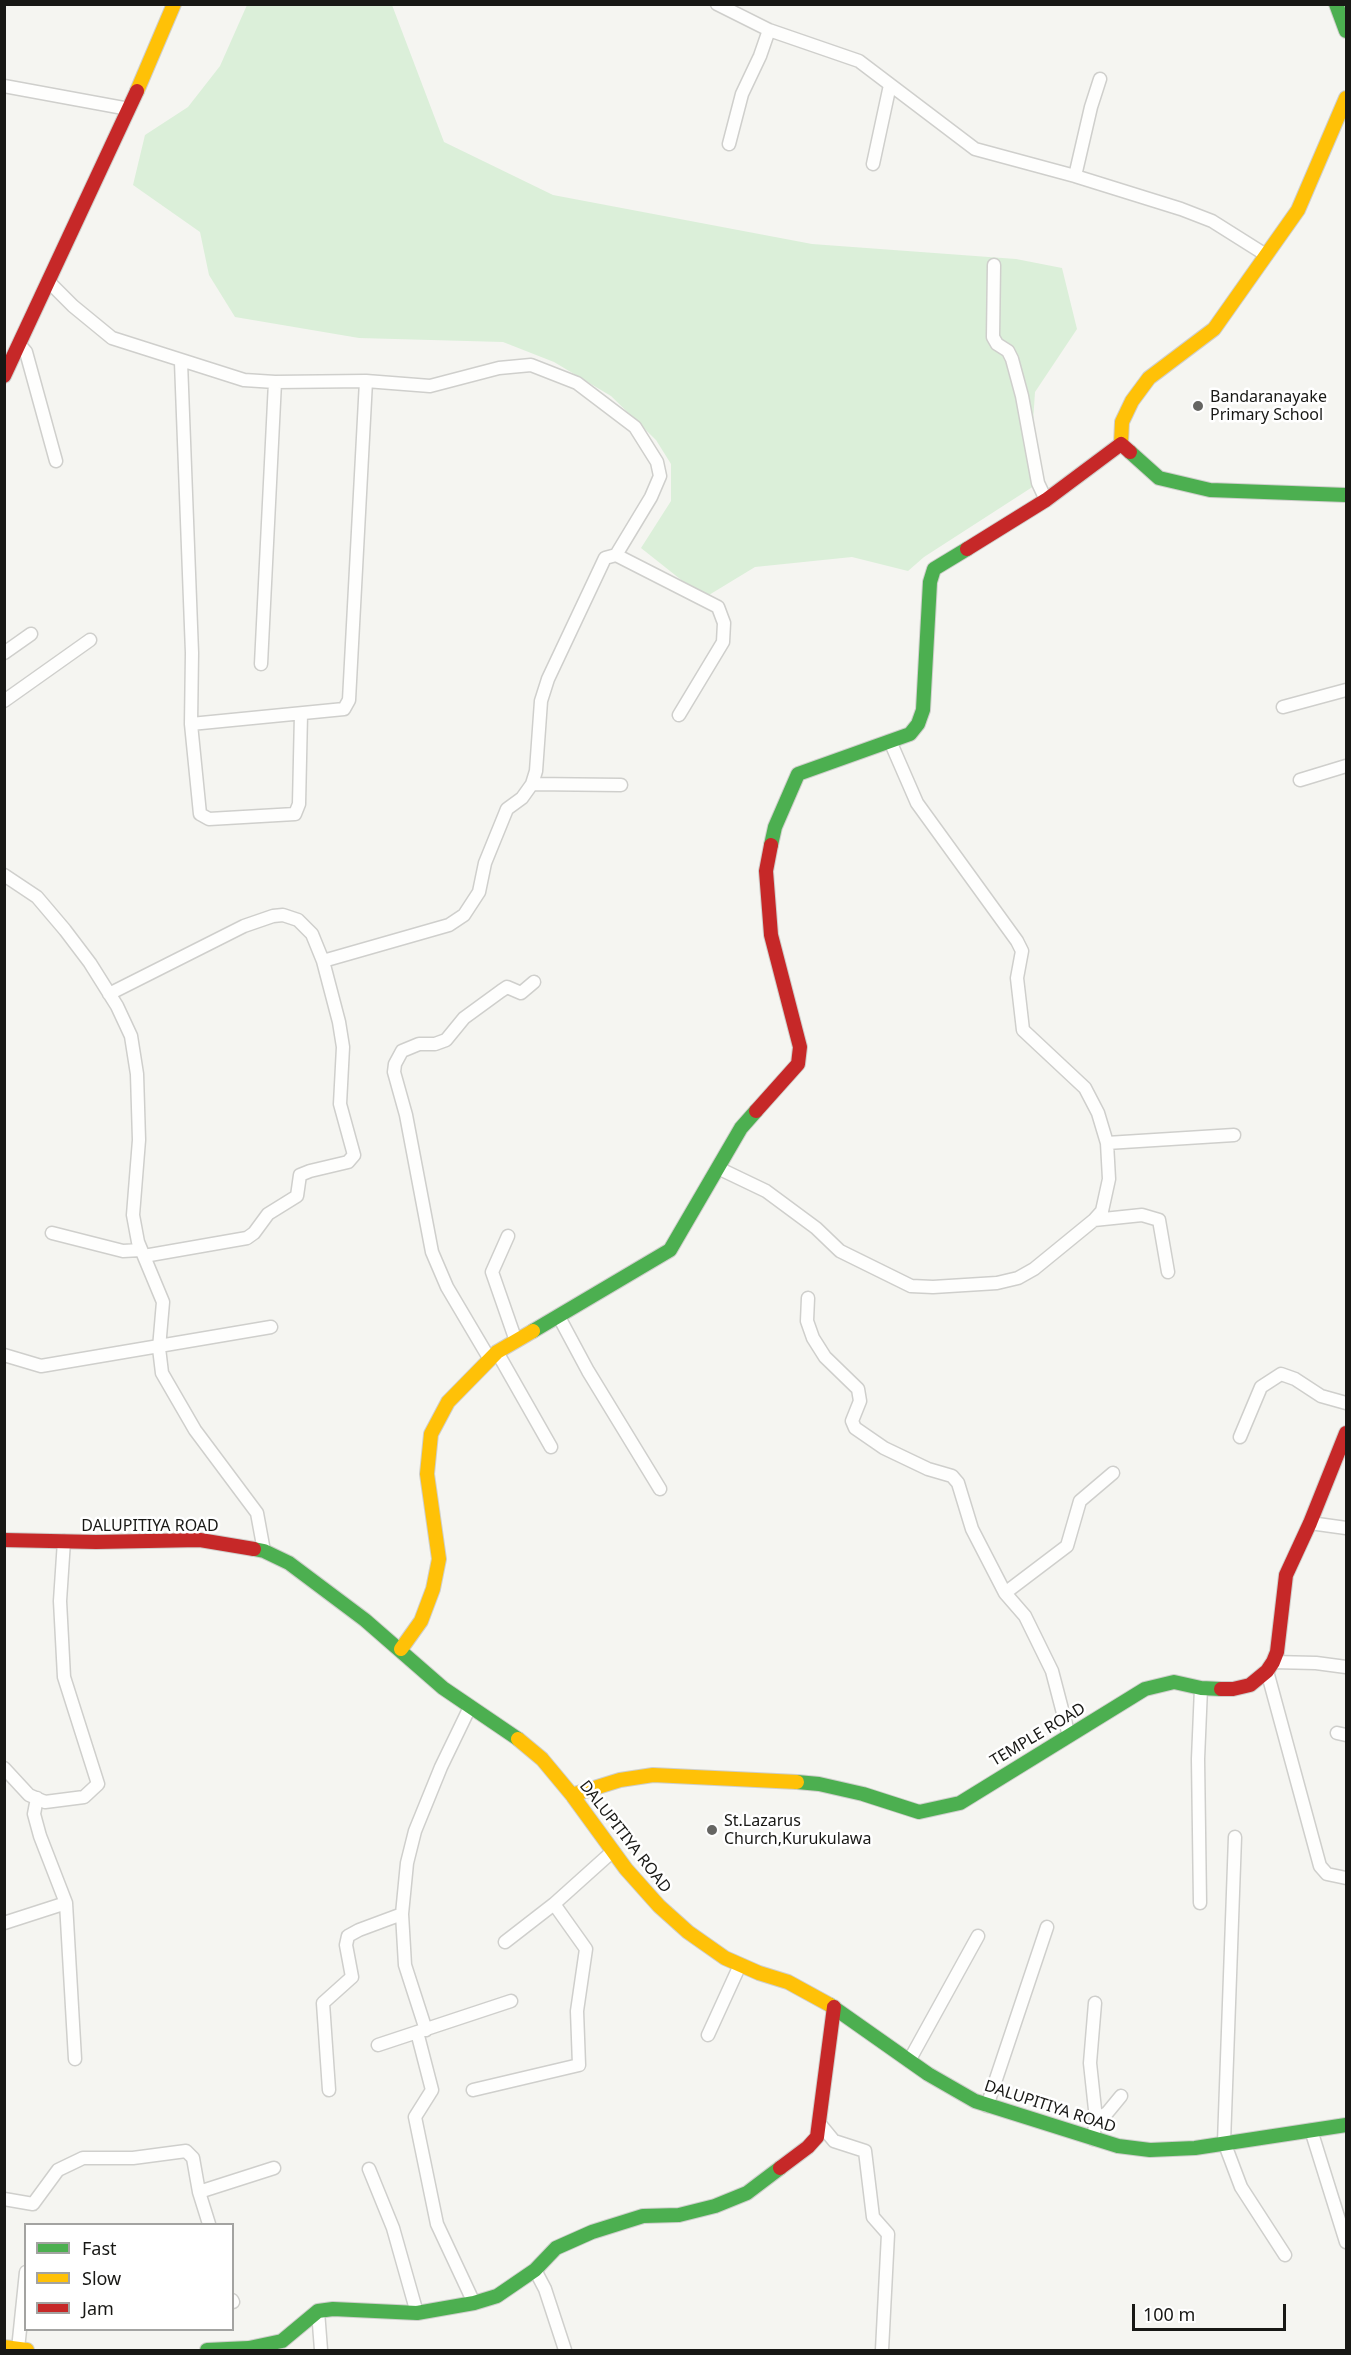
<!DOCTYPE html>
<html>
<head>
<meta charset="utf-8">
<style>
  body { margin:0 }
  #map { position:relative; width:1351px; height:2355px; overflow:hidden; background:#f5f5f1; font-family:"Noto Sans",sans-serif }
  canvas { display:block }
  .frame { position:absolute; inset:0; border:6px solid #181815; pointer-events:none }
  .legend { position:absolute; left:24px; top:2223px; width:210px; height:108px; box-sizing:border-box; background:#fff; border:2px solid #a3a3a1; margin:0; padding:8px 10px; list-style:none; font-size:18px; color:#181815 }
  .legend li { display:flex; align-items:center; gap:12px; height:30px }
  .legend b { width:30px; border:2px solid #a3a3a1 }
  .scale { position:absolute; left:1132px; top:2304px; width:154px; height:27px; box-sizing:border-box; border:3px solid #181815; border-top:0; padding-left:8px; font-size:18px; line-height:21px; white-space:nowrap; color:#181815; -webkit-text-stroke:4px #fff; paint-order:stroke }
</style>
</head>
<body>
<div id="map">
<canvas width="1351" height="2355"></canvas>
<div class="frame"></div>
<ul class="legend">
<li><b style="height:8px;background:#4caf50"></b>Fast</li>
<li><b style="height:8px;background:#ffc107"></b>Slow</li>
<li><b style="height:8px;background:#c62828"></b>Jam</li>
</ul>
<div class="scale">100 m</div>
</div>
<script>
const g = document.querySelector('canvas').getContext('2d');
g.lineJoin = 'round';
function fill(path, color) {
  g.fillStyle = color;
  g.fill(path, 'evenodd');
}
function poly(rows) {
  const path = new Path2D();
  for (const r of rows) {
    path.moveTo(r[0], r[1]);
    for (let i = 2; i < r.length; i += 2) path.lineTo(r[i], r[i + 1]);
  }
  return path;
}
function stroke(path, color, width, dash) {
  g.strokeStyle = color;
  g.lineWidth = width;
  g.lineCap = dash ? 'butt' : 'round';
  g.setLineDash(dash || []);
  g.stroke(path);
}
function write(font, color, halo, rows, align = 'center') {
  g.font = font + ' "Noto Sans",sans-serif';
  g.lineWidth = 5;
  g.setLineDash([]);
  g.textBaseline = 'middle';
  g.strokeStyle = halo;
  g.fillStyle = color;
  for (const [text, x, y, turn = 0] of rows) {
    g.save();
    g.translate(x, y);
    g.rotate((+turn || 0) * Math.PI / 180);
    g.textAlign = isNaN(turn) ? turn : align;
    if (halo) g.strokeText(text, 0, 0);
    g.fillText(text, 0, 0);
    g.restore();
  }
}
const green = poly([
  [247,5,392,5,444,142,553,195,812,244,1016,259,1062,268,1077,329,1035,392,1030,468,1034,486,924,557,908,571,852,557,755,567,704,598,641,548,671,501,671,464,656,440,611,396,554,362,503,342,359,338,235,317,209,275,200,232,133,185,145,135,188,107,220,66]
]);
const street = poly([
  [717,4,769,30,859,61,975,149,1075,176,1181,209,1212,221,1266,255],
  [4,86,129,109],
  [729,144,742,94,760,56,769,30],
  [873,164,890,85],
  [1075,176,1091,107,1100,79],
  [994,265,993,337,997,344,1008,351,1012,359,1022,396,1038,483,1046,500],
  [48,281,73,306,112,338,244,380,275,382,366,381,430,386,499,368,531,365,577,383,635,427,657,462,660,476,651,497,616,555],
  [19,344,26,352,56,461],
  [181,362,192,653,191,724,200,814,209,819,295,814,299,804,301,714],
  [4,653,31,634],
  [261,664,275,382],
  [4,701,90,640],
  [1283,707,1346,690],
  [191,724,344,709,349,700,366,381],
  [1300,780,1346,766],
  [532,784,621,785],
  [4,875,37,897,65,930,90,963,117,1006,131,1036,137,1074,139,1140,133,1215,138,1242,163,1302,159,1348,162,1373,195,1430,257,1513,264,1551],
  [323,961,449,925,464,915,479,892,485,863,507,809,522,798,532,784,536,771,541,701,548,679,605,558,616,555,718,607,724,623,723,642,679,715],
  [109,994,244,926,273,916,283,915,298,920,312,934,323,961,339,1022,343,1047,340,1104,354,1155,348,1162,310,1171,300,1175,297,1196,268,1214,254,1233,247,1238,144,1256],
  [1107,1143,1234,1135],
  [718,1168,766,1191,816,1228,840,1251,911,1286,933,1287,997,1283,1018,1278,1034,1269,1094,1220,1102,1211,1109,1179,1107,1143,1098,1113,1085,1088,1023,1030,1017,978,1022,951,1017,941,917,803,890,741],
  [1094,1220,1142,1215,1159,1220,1168,1272],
  [52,1233,123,1251,141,1250],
  [508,1236,492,1272,516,1341],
  [808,1298,807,1321,813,1338,825,1357,858,1389,860,1401,852,1421,855,1428,884,1448,928,1469,952,1476,958,1483,972,1529,1005,1593,1025,1616,1052,1671,1069,1736],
  [559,1317,588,1371,660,1489],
  [497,1352,551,1447],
  [4,1355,41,1366,271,1327],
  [489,1358,447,1287,432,1252,406,1115,394,1072,395,1064,402,1051,419,1044,435,1044,446,1040,464,1018,501,991,507,987,521,993,534,982],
  [1240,1437,1261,1387,1281,1374,1295,1379,1321,1396,1346,1403],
  [1310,1523,1346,1528],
  [1005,1593,1067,1546,1080,1501,1113,1473],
  [1273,1662,1316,1663,1346,1667],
  [1267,1671,1320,1866,1327,1874,1346,1878],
  [1337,1733,1346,1735],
  [4,1768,29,1795,45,1802,84,1797,98,1784,64,1677,60,1601,64,1541],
  [37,1798,34,1814,40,1836,66,1903,75,2059],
  [1235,1837,1224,2142,1241,2187,1285,2255],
  [1200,1903,1198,1759,1201,1688],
  [4,1923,66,1903],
  [505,1942,554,1904],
  [426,2030,405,1965,402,1914,407,1863,415,1831,441,1767,470,1707],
  [417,2032,432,2090,415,2117,437,2224,474,2303],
  [708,2035,740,1965],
  [378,2045,511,2001],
  [909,2061,978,1936],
  [329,2090,323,2003,352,1977,346,1945,348,1936,359,1930,402,1914],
  [473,2090,579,2065,577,2011,586,1949,554,1904,613,1851],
  [987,2106,1047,1927],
  [1096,2119,1107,2113,1121,2096],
  [820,2124,834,2141,865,2151,873,2217,888,2234,882,2350],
  [1311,2130,1346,2242],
  [1093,2139,1096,2119,1090,2063,1095,2003],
  [369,2169,393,2228,417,2313],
  [199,2192,274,2168],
  [4,2199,33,2204,58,2170,83,2158,133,2158,186,2151,193,2158,199,2192,209,2224],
  [535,2270,545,2289,565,2350],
  [232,2300,233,2302],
  [318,2311,321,2350],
  [18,2349,26,2272]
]);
const fast = poly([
  [1336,4,1346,31],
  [1130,452,1159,478,1210,490,1346,495],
  [771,845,775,827,798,774,910,734,918,724,923,710,930,582,934,569,967,549],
  [533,1331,670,1250,741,1128,756,1111],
  [254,1549,264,1551,289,1563,365,1620,443,1688,518,1739],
  [797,1782,819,1784,863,1794,919,1812,960,1803,1145,1689,1174,1682,1201,1688,1221,1689],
  [830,2005,928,2074,975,2101,1118,2146,1150,2150,1195,2148,1346,2125],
  [207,2350,249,2348,282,2341,318,2311,333,2309,417,2313,474,2303,497,2296,535,2270,556,2248,592,2232,643,2216,679,2215,715,2206,747,2193,780,2168]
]);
const slow = poly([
  [137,91,174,4],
  [1121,444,1122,422,1132,401,1149,378,1214,329,1298,210,1346,98],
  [401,1649,421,1621,433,1589,439,1559,427,1474,431,1434,448,1402,497,1352,533,1331],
  [518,1739,542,1759,572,1795,626,1869,659,1906,688,1932,725,1958,759,1973,788,1982,830,2005],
  [572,1795,620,1780,653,1775,797,1782],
  [4,2347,27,2350]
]);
const jam = poly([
  [4,376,137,91],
  [967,549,1046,500,1121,444,1130,452],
  [756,1111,798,1064,800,1047,771,935,766,871,771,845],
  [4,1540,96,1542,200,1540,254,1549],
  [1221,1689,1233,1689,1250,1685,1267,1671,1273,1662,1277,1652,1286,1575,1310,1523,1346,1433],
  [780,2168,808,2147,817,2137,834,2007]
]);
const markers = [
  [1198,406,6,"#656562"],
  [712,1830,6,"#656562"]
];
const poiNames = [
  ["Bandaranayake",1210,397],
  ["Primary School",1210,415],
  ["St.Lazarus",724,1821],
  ["Church,Kurukulawa",724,1839]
];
const streetNames = [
  ["DALUPITIYA ROAD",150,1526],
  ["TEMPLE ROAD",1038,1735,-31],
  ["DALUPITIYA ROAD",625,1837,52],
  ["DALUPITIYA ROAD",1050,2107,18]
];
fill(green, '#dbefd9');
stroke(street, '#cfcfcc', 15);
stroke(fast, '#cfcfcc', 16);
stroke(slow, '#cfcfcc', 16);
stroke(jam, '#cfcfcc', 16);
stroke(street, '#fefefd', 12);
stroke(fast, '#4caf50', 14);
stroke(slow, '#ffc107', 14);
stroke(jam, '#c62828', 14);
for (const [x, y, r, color] of markers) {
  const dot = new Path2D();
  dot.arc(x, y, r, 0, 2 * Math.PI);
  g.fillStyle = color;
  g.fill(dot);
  stroke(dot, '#fff', 2);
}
write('16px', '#181815', '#fff', poiNames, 'left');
write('16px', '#181815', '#fff', streetNames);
</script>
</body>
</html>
